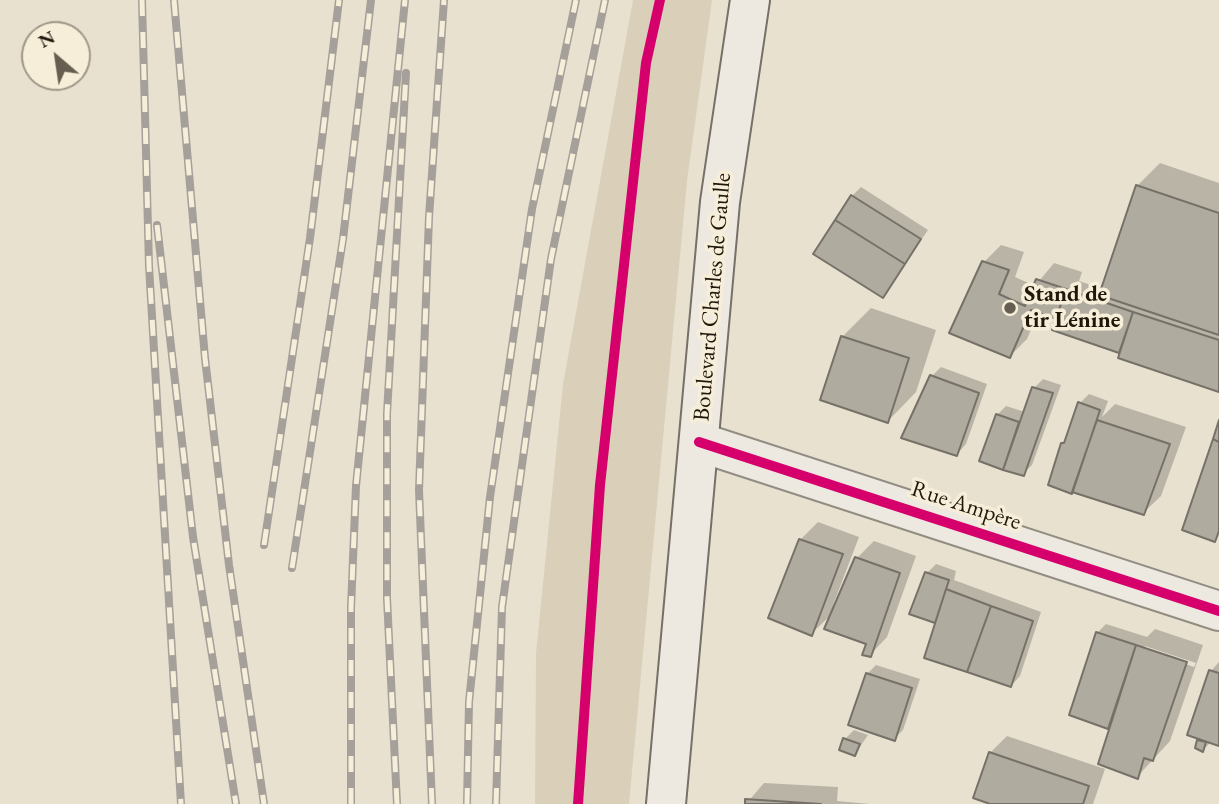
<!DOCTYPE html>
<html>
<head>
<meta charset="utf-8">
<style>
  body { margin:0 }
  #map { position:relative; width:1219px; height:804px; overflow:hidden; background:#e8e1d0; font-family:"EB Garamond",serif }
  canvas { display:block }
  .north { position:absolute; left:21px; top:21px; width:70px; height:70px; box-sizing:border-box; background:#f7eeda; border:2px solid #a19887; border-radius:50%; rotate:331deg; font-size:19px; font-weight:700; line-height:28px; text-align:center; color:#20170b }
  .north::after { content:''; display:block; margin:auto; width:24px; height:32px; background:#665e50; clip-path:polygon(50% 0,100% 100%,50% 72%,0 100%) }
</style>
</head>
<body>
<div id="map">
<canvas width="1219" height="804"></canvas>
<div class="north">N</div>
</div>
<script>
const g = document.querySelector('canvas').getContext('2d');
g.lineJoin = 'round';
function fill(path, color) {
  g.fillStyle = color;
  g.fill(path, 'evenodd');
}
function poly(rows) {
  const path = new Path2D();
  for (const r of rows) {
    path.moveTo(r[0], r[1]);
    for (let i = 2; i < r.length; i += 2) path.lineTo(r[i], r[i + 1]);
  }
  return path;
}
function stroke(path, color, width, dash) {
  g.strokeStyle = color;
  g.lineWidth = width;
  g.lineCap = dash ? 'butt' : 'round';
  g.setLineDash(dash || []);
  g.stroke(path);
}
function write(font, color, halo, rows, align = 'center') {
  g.font = font + ' "EB Garamond",serif';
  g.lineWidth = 7;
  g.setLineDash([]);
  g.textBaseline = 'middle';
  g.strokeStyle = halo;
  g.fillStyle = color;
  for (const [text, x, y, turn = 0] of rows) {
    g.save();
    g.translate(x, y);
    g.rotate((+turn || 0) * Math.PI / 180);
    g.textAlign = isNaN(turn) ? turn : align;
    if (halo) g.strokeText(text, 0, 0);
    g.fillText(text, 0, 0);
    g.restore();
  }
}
const green = poly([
  [633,0,712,0,687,181,629,804,535,804,536,653,563,384]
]);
const shadow = poly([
  [1160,163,1219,183,1219,390,1123,346,1119,351,1039,311,1027,339,1010,356,984,262,1001,245,1024,252,1015,277,1035,286,1054,263,1082,272,1079,281,1103,289,1137,186],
  [861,187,928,230,883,296,852,196],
  [871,308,936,330,916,392,888,421,842,337],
  [941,367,987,384,966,444,957,454,932,376],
  [1043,379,1061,385,1032,465,1023,474,981,460,997,415,1006,406,1025,412,1034,388],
  [1089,394,1108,401,1102,417,1115,404,1186,427,1161,496,1143,513,1062,444,1067,438,1080,403],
  [818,522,859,537,833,605,836,606,857,558,874,541,916,556,887,637,870,655,868,643,833,613,811,634,770,617,801,539],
  [936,564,956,571,954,580,1041,612,1020,676,1011,686,937,622,912,613,927,573],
  [1106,624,1147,637,1155,629,1203,645,1170,741,1137,777,1113,721,1108,727,1097,633],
  [1145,646,1196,663,1194,667,1145,650],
  [1219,662,1219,744,1211,742,1203,750,1199,740,1211,671],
  [876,665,920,679,903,730,894,739,867,674],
  [854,730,868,735,855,754,845,739],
  [1007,736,1105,769,1093,804,995,804,990,753],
  [764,783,838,787,837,801,870,804,746,804]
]);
const building = poly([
  [1136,185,1219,213,1219,335,1099,295,1136,185],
  [851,195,921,239,905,264,835,220,851,195],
  [835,220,905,264,883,298,813,254,835,220],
  [982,261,1009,270,999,294,1025,306,1036,279,1066,289,1056,319,1031,310,1010,358,949,333,982,261],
  [1066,289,1133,312,1119,353,1052,330,1066,289],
  [1133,312,1219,340,1219,392,1118,358,1133,312],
  [841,336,909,358,888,423,820,400,841,336],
  [930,375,979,393,957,456,901,438,930,375],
  [1032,387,1053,393,1024,476,1003,470,1032,387],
  [1078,402,1100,410,1072,494,1048,485,1061,443,1064,443,1078,402],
  [996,414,1019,422,1003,470,979,461,996,414],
  [1097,420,1170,444,1144,515,1072,492,1097,420],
  [1219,420,1219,442,1213,439,1219,420],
  [1213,439,1219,442,1219,531,1215,542,1182,530,1213,439],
  [799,539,843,554,812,636,768,618,799,539],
  [855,557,900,573,871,657,862,655,866,644,824,629,855,557],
  [925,572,949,580,935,623,909,614,925,572],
  [946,589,991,606,967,672,924,658,946,589],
  [991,606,1033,621,1011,687,967,672,991,606],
  [1096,632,1136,645,1108,729,1069,715,1096,632],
  [1136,645,1187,662,1153,761,1144,758,1138,779,1098,764,1136,645],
  [1209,670,1219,673,1219,746,1187,735,1209,670],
  [866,673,912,688,895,741,848,725,866,673],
  [843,738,860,744,855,756,839,750,843,738],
  [1197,740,1206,742,1203,752,1195,748,1197,740],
  [989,752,1089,786,1083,804,990,804,973,798,989,752],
  [745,799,821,804,745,804,745,799]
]);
const minor = poly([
  [699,442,1219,611]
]);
const secondary = poly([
  [666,804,720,202,750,0]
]);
const rail = poly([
  [142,0,149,266,181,804],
  [174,0,205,358,229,565,264,804],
  [157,225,193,537,236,804],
  [264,545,310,238,339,0],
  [292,568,343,239,371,0],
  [351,804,351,608,356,486,405,0],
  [397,804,387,598,387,414,406,73],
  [432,804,419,490,429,217,444,0],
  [467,804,469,702,490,497,532,209,576,0],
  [496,804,502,607,551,259,605,0]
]);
const cycleway = poly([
  [699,442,1219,611],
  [578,804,600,485,646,63,660,0]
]);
const markers = [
  [1010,308,7,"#665e50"]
];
const poiNames = [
  ["Stand de",1024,295],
  ["tir Lénine",1024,321]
];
const streetNames = [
  ["Boulevard Charles de Gaulle",713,297,-85],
  ["Rue Ampère",966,506,18]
];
fill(green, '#dad0b9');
fill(shadow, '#0003');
fill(building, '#b0ab9f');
stroke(building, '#767168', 2);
stroke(minor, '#928d82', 42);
stroke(secondary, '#767168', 42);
stroke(minor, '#ede9e0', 38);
stroke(secondary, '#ede9e0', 38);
stroke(rail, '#a5a099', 8);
stroke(rail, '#f7eeda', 5, [16]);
stroke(cycleway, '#d6006c', 10);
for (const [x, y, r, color] of markers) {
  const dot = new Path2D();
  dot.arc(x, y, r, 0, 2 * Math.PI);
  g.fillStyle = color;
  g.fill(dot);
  stroke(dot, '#f7eeda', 2.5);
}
write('bold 23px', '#20170b', '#f7eeda', poiNames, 'left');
write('23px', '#20170b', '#f7eeda', streetNames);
</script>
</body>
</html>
